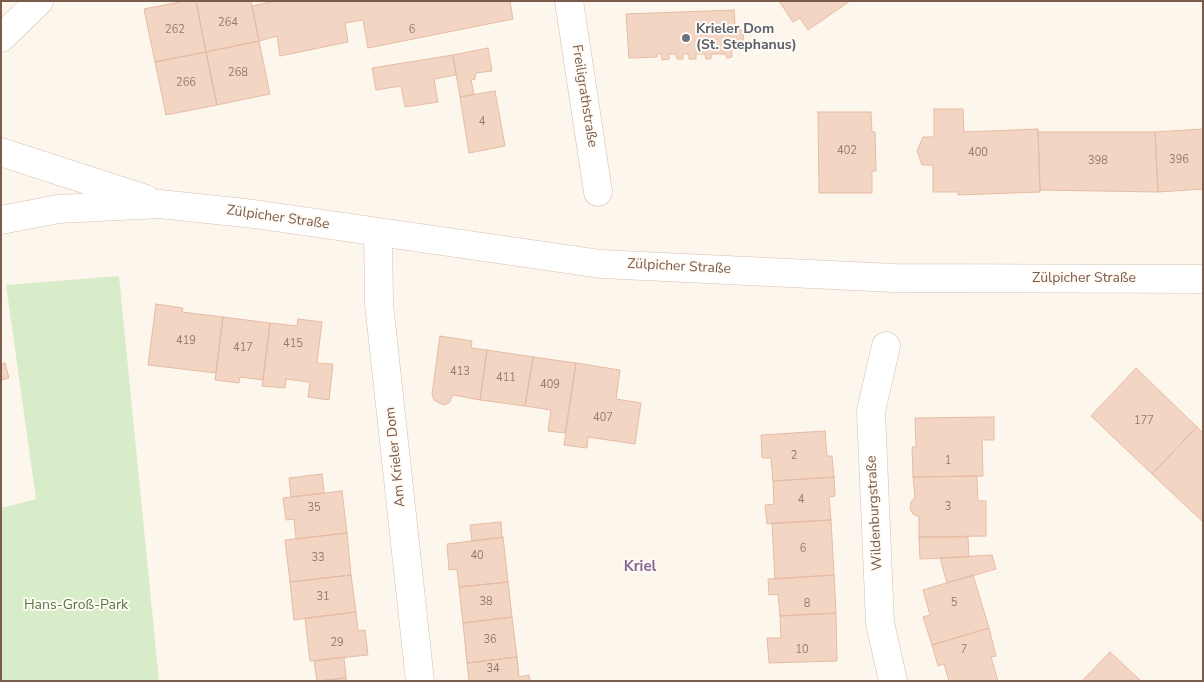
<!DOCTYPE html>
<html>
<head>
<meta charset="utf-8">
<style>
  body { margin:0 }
  #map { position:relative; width:1204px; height:682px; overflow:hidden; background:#fdf6ec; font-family:"Nunito Sans",sans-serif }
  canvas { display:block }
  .frame { position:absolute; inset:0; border:2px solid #7a5c4d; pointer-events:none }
</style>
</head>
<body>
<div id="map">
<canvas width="1204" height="682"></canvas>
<div class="frame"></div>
</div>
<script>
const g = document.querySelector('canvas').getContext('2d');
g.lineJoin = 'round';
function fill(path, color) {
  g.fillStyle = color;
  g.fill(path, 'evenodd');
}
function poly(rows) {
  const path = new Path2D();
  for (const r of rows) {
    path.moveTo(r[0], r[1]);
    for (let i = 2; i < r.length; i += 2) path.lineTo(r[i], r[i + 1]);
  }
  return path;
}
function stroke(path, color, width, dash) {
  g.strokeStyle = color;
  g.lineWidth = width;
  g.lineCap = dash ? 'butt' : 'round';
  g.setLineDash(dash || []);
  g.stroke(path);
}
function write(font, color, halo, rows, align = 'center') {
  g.font = font + ' "Nunito Sans",sans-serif';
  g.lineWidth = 4;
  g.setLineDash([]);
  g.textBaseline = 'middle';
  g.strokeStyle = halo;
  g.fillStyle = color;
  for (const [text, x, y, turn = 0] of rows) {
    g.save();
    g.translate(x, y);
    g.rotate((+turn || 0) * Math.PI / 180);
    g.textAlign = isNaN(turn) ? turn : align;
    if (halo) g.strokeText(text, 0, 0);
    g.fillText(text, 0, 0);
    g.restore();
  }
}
const green = poly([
  [119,276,159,681,1,681,1,508,36,499,6,285]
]);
const building = poly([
  [185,1,196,1,206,52,155,62,144,9,185,1],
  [196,1,251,1,259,41,206,52,196,1],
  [275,1,510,1,513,19,368,48,363,20,345,23,348,42,280,56,277,36,259,41,252,6,275,1],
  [779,1,850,1,808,30,800,18,793,22,779,1],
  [734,10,735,25,742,31,747,29,748,33,743,34,744,42,748,44,732,50,732,57,727,58,725,54,711,54,711,59,706,59,705,54,696,54,696,59,689,59,689,54,683,54,683,59,677,59,676,54,669,54,669,59,662,60,661,54,657,54,657,57,629,58,626,14,734,10],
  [259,41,270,94,217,105,206,52,259,41],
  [488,48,492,71,476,73,475,79,471,80,474,94,460,97,453,55,488,48],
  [206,52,217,105,166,115,155,62,206,52],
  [453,55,456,75,434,79,438,102,405,107,401,86,376,90,372,68,453,55],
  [495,91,505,146,469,153,460,97,495,91],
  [934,109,963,109,964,132,1038,129,1040,192,958,195,958,192,933,192,933,165,922,165,917,151,923,137,934,137,934,109],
  [818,112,871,112,872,132,875,132,876,171,872,171,872,193,819,193,818,112],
  [1203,129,1203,189,1158,192,1155,132,1203,129],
  [1038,132,1155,132,1158,192,1040,190,1038,132],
  [156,304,183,308,182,312,223,317,216,373,148,365,156,304],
  [223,317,270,323,263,380,240,377,239,383,215,380,223,317],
  [298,319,322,322,317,363,333,364,329,400,308,397,310,382,286,379,285,388,262,386,270,323,297,326,298,319],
  [440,336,472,341,471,348,487,350,480,400,453,395,449,403,443,405,434,400,432,394,440,336],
  [487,350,533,357,525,406,480,400,487,350],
  [533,357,576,363,565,433,548,431,551,410,525,406,533,357],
  [5,363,9,378,1,380,1,364,5,363],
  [576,363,620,370,616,399,641,403,635,444,588,437,587,448,564,445,576,363],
  [1136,368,1197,427,1152,474,1091,416,1136,368],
  [994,417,994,440,982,440,983,476,913,477,912,447,916,447,915,418,994,417],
  [1197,427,1203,433,1203,522,1152,474,1197,427],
  [825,431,827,456,832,456,834,477,773,481,771,458,762,458,761,435,825,431],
  [322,474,324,493,291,497,289,478,322,474],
  [977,476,978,501,986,501,986,536,919,537,919,517,913,514,910,509,911,502,915,497,913,477,977,476],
  [834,477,835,496,829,497,831,520,767,524,765,505,774,504,773,481,834,477],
  [342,491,347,533,296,539,294,519,286,520,283,498,342,491],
  [831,520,834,575,775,579,772,523,831,520],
  [501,522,502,538,472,541,470,525,501,522],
  [347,533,351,575,290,582,285,540,347,533],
  [503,537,508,582,459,587,457,569,449,570,447,544,503,537],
  [919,537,968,537,969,557,920,559,919,537],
  [992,555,996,569,947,583,940,558,992,555],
  [351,575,356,612,294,620,290,582,351,575],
  [834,575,836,613,780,616,778,594,769,595,768,579,834,575],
  [973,575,989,628,932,645,923,617,930,615,923,590,973,575],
  [508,582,512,617,463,623,459,587,508,582],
  [356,612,358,631,365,630,368,655,310,661,305,618,356,612],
  [836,613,837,661,769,663,767,638,781,638,780,616,836,613],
  [512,617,517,657,467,663,463,623,512,617],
  [989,628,996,656,991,657,998,681,949,681,944,664,938,666,932,645,989,628],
  [1110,652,1141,681,1082,681,1110,652],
  [344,657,346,678,317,681,314,661,344,657],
  [517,657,519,677,529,675,530,681,469,681,467,663,517,657],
  [346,678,347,681,319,681,346,678]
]);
const street = poly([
  [569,1,598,192],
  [378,232,379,304,420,681],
  [886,346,871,411,880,623,893,681]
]);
const secondary = poly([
  [1,38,39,1],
  [1,152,146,199],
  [1,220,58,209,160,204,254,214,601,264,894,278,1203,279]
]);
const markers = [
  [686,38,5,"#6b7280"]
];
const numberNames = [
  ["264",228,23],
  ["262",175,30],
  ["6",412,30],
  ["268",238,73],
  ["266",186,83],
  ["4",482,122],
  ["402",847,151],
  ["400",978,153],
  ["396",1179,160],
  ["398",1098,161],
  ["419",186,341],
  ["415",293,344],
  ["417",243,348],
  ["413",460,372],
  ["411",506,378],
  ["409",550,385],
  ["407",603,418],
  ["177",1144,421],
  ["2",794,456],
  ["1",948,461],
  ["4",801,500],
  ["3",948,507],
  ["35",314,508],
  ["6",803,549],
  ["40",477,556],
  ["33",318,558],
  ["31",323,597],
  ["38",486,602],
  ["5",954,603],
  ["8",807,604],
  ["36",490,640],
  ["29",337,643],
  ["10",802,650],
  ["7",964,650],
  ["34",493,669]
];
const worshipNames = [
  ["Krieler Dom",696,30],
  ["(St. Stephanus)",696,46]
];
const streetNames = [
  ["Freiligrathstraße",584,96,81],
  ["Zülpicher Straße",278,218,8],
  ["Zülpicher Straße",679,267,3],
  ["Zülpicher Straße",1084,279],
  ["Am Krieler Dom",396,457,-96],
  ["Wildenburgstraße",875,513,-93]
];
const parkNames = [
  ["Hans-Groß-Park",76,606]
];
const neighbourhoodNames = [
  ["Kriel",640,567]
];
fill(green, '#d8ecc9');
fill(building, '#f3d5c3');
stroke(building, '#e6bba3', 1);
stroke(street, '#d1beb0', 29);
stroke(secondary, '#d6c0b0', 29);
stroke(street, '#fff', 28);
stroke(secondary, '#fff', 28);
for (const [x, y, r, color] of markers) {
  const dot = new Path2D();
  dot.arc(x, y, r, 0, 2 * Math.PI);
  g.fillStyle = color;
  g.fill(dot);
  stroke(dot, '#fffaf3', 2);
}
write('11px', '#987a6a', null, numberNames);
write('bold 14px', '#5b616d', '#fffaf3', worshipNames, 'left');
write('14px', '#7a5c4d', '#fffaf3', streetNames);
write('14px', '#537a41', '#fffaf3', parkNames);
write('bold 15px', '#846695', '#fffaf3', neighbourhoodNames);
</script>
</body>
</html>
